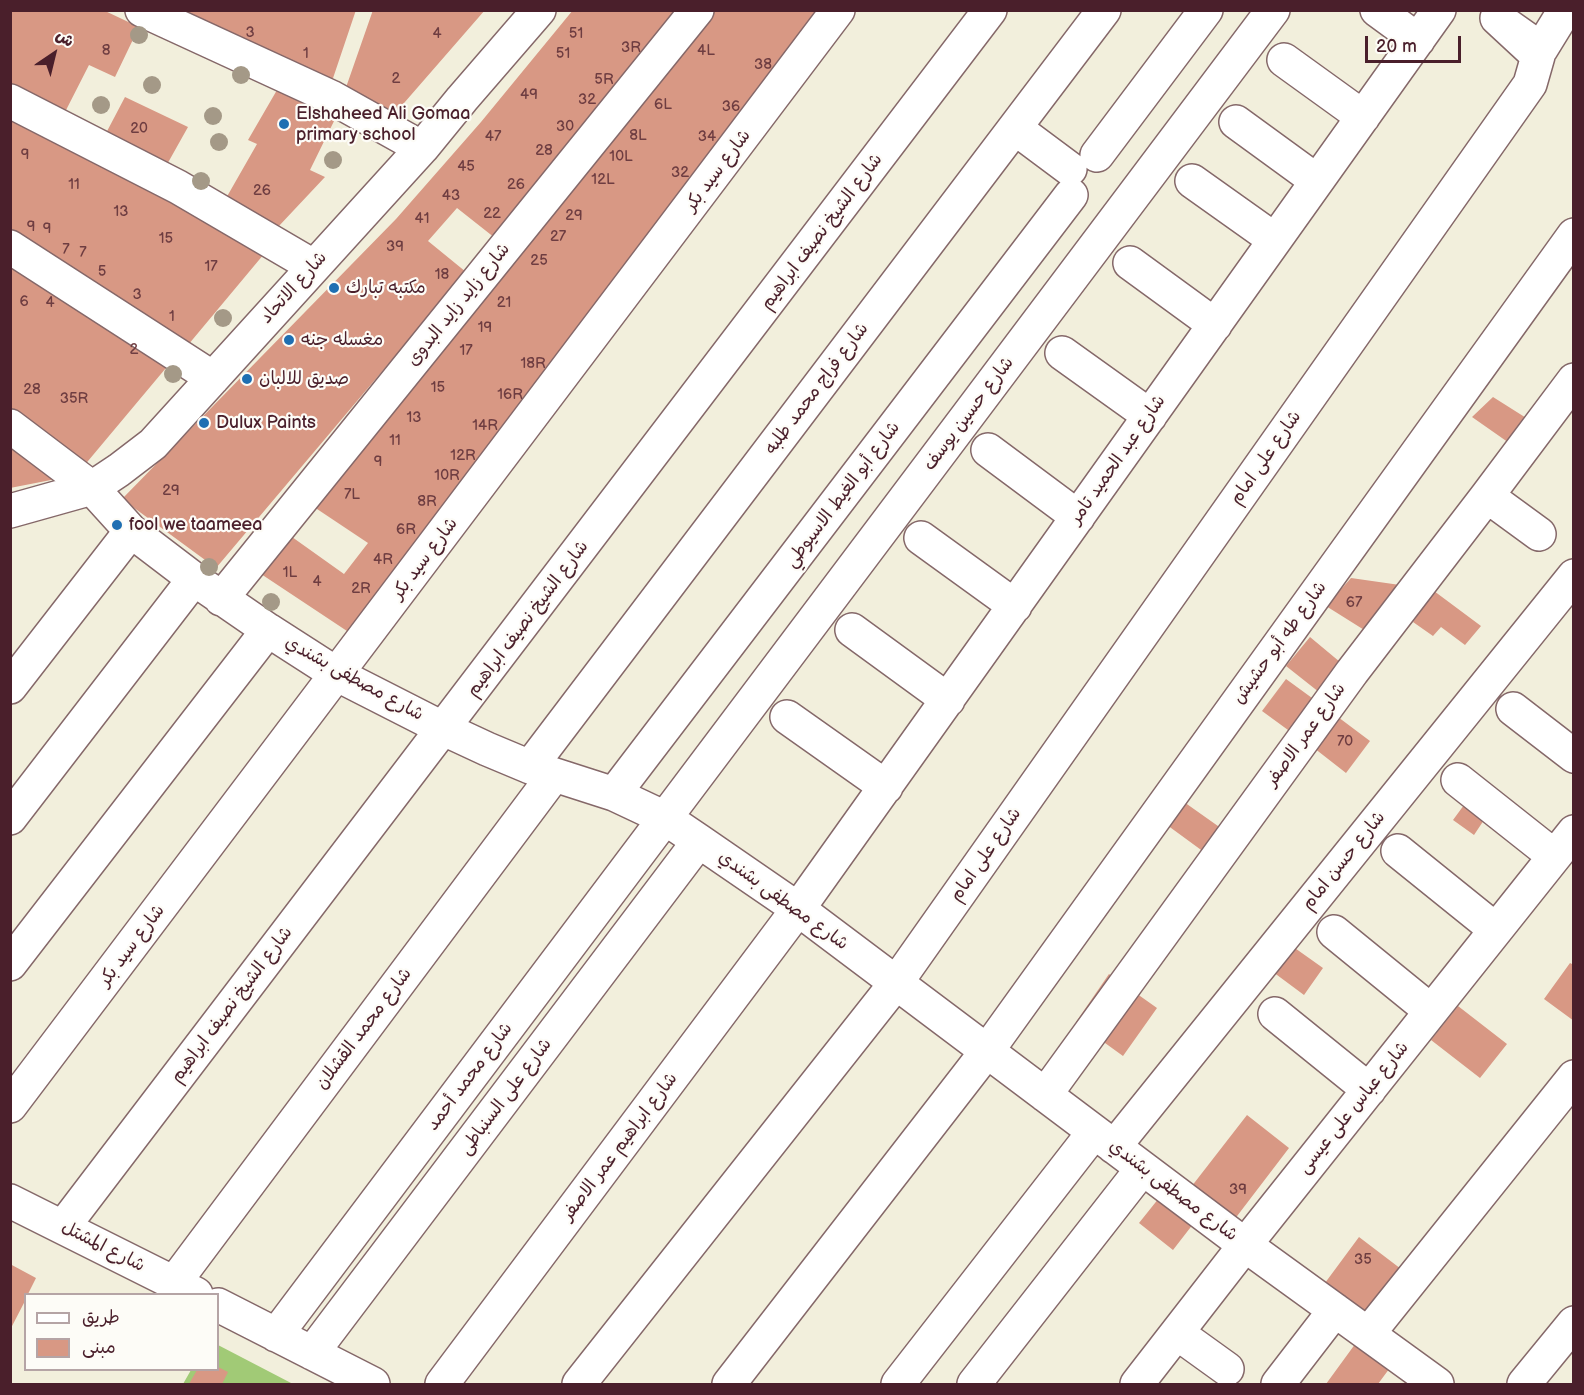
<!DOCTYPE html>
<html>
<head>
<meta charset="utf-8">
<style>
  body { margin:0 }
  #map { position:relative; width:1584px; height:1395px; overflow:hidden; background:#f2efdc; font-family:"Balsamiq Sans","Playpen Sans Arabic",sans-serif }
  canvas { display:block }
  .frame { position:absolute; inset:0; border:12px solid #4a1f2b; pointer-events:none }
  .legend { position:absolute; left:24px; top:1293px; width:195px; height:78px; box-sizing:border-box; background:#fdfcf7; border:2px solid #b5a4a5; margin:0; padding:8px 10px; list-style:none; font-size:18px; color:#4a1f2b }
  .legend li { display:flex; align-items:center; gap:12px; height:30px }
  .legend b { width:30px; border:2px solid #b5a4a5 }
  .north { position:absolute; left:24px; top:24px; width:60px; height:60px; -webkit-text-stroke:4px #fdfcf7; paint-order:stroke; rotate:35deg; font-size:16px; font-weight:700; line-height:24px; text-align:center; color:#4a1f2b }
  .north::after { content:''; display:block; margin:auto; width:21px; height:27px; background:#4a1f2b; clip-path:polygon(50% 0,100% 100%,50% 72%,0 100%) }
  .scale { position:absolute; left:1365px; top:36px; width:96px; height:27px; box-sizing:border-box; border:3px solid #4a1f2b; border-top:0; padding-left:8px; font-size:18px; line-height:21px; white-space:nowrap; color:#4a1f2b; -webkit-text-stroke:4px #fdfcf7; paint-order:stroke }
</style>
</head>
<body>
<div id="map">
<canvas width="1584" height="1395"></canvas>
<div class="frame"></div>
<ul class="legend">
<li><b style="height:8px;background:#fff"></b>طريق</li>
<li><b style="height:16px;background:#d89884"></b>مبنى</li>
</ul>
<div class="north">ش</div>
<div class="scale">20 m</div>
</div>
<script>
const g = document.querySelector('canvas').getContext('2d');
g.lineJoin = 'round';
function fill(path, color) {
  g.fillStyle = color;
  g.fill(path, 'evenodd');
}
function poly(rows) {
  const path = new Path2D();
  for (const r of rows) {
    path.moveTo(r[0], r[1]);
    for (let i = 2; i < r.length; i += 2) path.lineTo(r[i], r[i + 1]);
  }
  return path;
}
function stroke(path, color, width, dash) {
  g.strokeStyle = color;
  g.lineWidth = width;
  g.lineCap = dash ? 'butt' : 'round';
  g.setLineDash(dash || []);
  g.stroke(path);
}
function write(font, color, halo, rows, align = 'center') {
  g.font = font + ' "Balsamiq Sans","Playpen Sans Arabic",sans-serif';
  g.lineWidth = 4.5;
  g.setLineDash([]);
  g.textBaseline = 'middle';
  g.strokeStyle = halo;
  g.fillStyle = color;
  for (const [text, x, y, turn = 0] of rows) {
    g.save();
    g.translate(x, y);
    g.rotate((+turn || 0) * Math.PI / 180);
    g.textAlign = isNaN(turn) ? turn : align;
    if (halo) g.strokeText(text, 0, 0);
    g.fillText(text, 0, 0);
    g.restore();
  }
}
const green = poly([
  [218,1345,293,1384,183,1384,191,1370,218,1370]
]);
const building = poly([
  [10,10,103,10,139,27,115,77,89,65,63,116,10,90],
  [154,10,356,10,329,90],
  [373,10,485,10,391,118,343,96],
  [573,10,687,10,495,238,457,208,428,241,466,272,216,568,122,499,396,219,481,122],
  [703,10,828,10,350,633,255,570,285,532,344,574,368,543,308,503],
  [277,90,336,117,310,170,325,177,278,227,225,200,257,144,248,140],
  [125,97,188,127,165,168,104,137],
  [10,111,269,248,183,351,10,239],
  [10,258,176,356,83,467,10,417],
  [1493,397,1531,421,1512,445,1472,417],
  [10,437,57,466,51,480,10,488],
  [1351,578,1407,586,1369,633,1326,606],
  [1434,591,1481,626,1465,645,1441,627,1433,636,1413,622],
  [1310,637,1352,672,1329,700,1286,666],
  [1286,679,1323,706,1299,738,1262,711],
  [1338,717,1370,741,1346,773,1314,748],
  [1184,802,1225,831,1208,855,1167,825],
  [1464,805,1484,820,1474,835,1453,820],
  [1292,946,1323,968,1304,995,1273,972],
  [1570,963,1574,965,1574,1021,1544,999],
  [1109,974,1157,1008,1123,1056,1076,1022],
  [1458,1006,1507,1044,1480,1078,1431,1040],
  [1247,1115,1289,1148,1231,1224,1188,1191],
  [1163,1193,1197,1219,1173,1250,1139,1223],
  [1359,1237,1405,1272,1372,1317,1325,1283],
  [10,1264,36,1278,28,1294,26,1294,26,1299,10,1330],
  [1361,1336,1395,1361,1378,1384,1326,1384],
  [218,1367,228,1372,222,1384,189,1384,197,1370,218,1370]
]);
const minor = poly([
  [142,10,331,97,422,148],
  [1377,10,1418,40],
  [1284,60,1363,117],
  [10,101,178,187,313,266],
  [1236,122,1317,181],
  [1015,128,1070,169],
  [1097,155,1206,10],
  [1192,181,1275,240],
  [10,247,213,378],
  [1130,263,1215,325],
  [1062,353,1150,416],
  [10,426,92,488,131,531,194,579,268,630,338,675,444,729,487,749,530,767,614,794,665,818,699,841,798,909,1245,1245,1437,1384],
  [988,450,1078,517],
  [1487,496,1539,534],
  [10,511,92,488,119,470,153,444,422,148,462,99,539,10],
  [921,538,1015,606],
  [221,599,697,10],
  [852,630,948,700],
  [10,687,131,531],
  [1513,709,1574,756],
  [787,717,886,787],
  [530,767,1104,10],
  [1458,780,1554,856],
  [614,794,1071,195],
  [10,818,194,579],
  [1398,851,1496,930],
  [1334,932,1431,1011],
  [10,964,268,630],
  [1275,1014,1369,1090],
  [1045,1095,1352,672,1487,496,1574,380],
  [10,1106,838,10],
  [1114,1147,1574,576],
  [10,1201,196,1294],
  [63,1227,990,10],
  [174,1283,554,775],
  [218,1305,373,1384],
  [1177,1333,1227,1369],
  [1368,1334,1574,1077],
  [276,1335,1273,10],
  [312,1353,699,841],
  [442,1384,798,909,1439,10],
  [579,1384,896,983,1530,84,1538,56,1497,18,1541,49,1565,10],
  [729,1384,987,1051,1574,235],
  [898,1384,1094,1132],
  [974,1384,1142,1169],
  [1137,1384,1245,1245,1574,832],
  [1278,1384,1335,1310],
  [1524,1384,1574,1323]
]);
const trees = [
  [139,35],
  [241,75],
  [152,85],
  [101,105],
  [213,116],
  [219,142],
  [333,160],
  [201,181],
  [223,318],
  [173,374],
  [209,567],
  [271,602]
];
const markers = [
  [284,124,6,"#1f6fb2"],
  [334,288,6,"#1f6fb2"],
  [289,340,6,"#1f6fb2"],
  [247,379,6,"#1f6fb2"],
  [204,423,6,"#1f6fb2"],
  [117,525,6,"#1f6fb2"]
];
const numberNames = [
  ["3",250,33],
  ["4",437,34],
  ["51",576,34],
  ["3R",631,48],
  ["8",106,51],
  ["4L",706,51],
  ["1",306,54],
  ["51",563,54],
  ["38",763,65],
  ["2",396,79],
  ["5R",604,80],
  ["49",529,95],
  ["32",587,100],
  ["6L",663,105],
  ["36",731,107],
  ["30",565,127],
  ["20",139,129],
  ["8L",638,136],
  ["47",493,137],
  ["34",707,137],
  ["28",544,151],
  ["9",25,155],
  ["10L",621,157],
  ["45",466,167],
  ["32",680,173],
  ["12L",603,180],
  ["11",74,185],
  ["26",516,185],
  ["26",262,191],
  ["43",451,196],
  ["13",121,212],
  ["22",492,214],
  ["29",574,216],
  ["41",422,219],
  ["9",31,227],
  ["9",47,229],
  ["27",558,237],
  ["15",166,239],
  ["39",395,247],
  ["7",66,250],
  ["7",83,253],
  ["25",539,261],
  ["17",211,267],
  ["5",102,272],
  ["18",442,275],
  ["3",137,295],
  ["6",24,302],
  ["4",50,303],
  ["21",504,303],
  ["1",172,317],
  ["19",485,328],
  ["2",134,350],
  ["17",466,351],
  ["18R",533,364],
  ["15",438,388],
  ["28",32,390],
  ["16R",510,395],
  ["35R",74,399],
  ["13",414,418],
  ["14R",485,426],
  ["11",395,441],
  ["12R",463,456],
  ["9",378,462],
  ["10R",447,476],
  ["29",171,491],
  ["7L",352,495],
  ["8R",427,502],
  ["6R",406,530],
  ["4R",383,560],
  ["1L",290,573],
  ["4",317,582],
  ["2R",361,589],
  ["67",1354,603],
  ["70",1345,742],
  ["39",1238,1190],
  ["35",1363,1260]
];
const poiNames = [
  ["Elshaheed Ali Gomaa",296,114],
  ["primary school",296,135],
  ["مكتبه تبارك",346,288],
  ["مغسله جنه",301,340],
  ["صديق للالبان",259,379],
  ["Dulux Paints",216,423],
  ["fool we taameea",129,525]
];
const streetNames = [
  ["شارع سيد بكر",718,171,-53],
  ["شارع الشيخ نصيف ابراهيم",822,232,-53],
  ["شارع الاتحاد",294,288,-48],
  ["شارع زايد زايد البدوى",459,305,-51],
  ["شارع فراج محمد طلبه",817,389,-53],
  ["شارع حسين يوسف",969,414,-53],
  ["شارع على امام",1266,458,-55],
  ["شارع عبد الحميد تامر",1118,460,-55],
  ["شارع أبو الغيط الاسيوطي",843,495,-53],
  ["شارع سيد بكر",425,559,-53],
  ["شارع الشيخ نصيف ابراهيم",528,619,-53],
  ["شارع طه أبو حشيش",1280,643,-54],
  ["شارع مصطفى بشندي",354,679,29],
  ["شارع عمر الاصفر",1306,735,-54],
  ["شارع على امام",986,855,-55],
  ["شارع حسن امام",1344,861,-51],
  ["شارع مصطفى بشندي",783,901,36],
  ["شارع سيد بكر",132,946,-53],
  ["شارع الشيخ نصيف ابراهيم",232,1005,-53],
  ["شارع محمد القشلان",364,1029,-53],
  ["شارع محمد أحمد",470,1077,-53],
  ["شارع على السنباطى",506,1097,-53],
  ["شارع عباس على عيسى",1354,1108,-51],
  ["شارع ابراهيم عمر الاصفر",620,1147,-53],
  ["شارع مصطفى بشندي",1173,1191,37],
  ["شارع المشتل",103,1247,27]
];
fill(green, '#a1ca76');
fill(building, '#d89884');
stroke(minor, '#856869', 36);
stroke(minor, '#fff', 33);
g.fillStyle = '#a49987';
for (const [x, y] of trees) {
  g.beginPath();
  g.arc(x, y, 9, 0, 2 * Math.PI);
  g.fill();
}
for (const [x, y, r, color] of markers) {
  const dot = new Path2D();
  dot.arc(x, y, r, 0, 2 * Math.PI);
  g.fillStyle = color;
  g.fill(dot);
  stroke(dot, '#fdfcf7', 2);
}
write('15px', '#6e3d41', null, numberNames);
write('18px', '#4a1f2b', '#fdfcf7', poiNames, 'left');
write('18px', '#4a1f2b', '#fdfcf7', streetNames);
</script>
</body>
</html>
